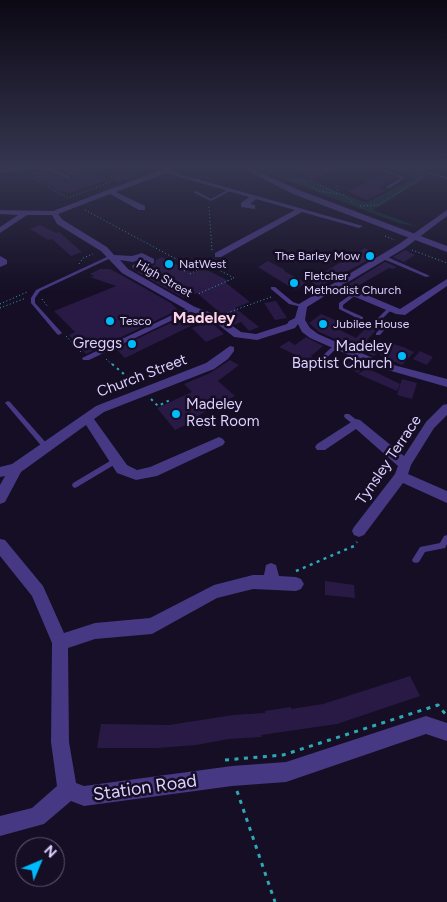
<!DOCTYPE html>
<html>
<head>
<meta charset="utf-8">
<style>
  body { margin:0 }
  #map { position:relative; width:447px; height:902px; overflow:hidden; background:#150e24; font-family:Figtree,sans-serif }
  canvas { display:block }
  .north { position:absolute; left:15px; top:837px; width:50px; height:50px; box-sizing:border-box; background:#150e24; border:1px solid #655c7c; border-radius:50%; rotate:45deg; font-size:14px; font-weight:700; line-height:20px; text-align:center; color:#ddd1ff }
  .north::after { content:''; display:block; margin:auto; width:18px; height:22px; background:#00bbfc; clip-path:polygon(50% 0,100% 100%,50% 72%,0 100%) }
</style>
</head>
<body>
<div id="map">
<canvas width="447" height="902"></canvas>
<div class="north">N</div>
</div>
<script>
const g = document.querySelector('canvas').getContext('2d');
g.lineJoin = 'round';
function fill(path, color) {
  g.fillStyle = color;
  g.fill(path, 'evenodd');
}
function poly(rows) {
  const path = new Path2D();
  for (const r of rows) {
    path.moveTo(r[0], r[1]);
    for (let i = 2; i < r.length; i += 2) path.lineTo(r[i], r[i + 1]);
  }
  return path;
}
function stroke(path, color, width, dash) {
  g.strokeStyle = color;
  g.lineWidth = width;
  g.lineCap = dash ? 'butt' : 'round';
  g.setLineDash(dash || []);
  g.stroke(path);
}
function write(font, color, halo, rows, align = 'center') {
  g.font = font + ' Figtree,sans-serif';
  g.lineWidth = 5;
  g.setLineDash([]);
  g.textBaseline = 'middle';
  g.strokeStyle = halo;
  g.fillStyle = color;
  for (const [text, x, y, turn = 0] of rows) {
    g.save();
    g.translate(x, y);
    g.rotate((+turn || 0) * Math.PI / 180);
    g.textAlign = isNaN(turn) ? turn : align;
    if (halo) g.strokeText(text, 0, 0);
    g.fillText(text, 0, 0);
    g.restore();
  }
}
const green = poly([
  [254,168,278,168,366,203,413,179,410,174,393,168,419,168,428,171,425,173,430,175,373,210,419,227,398,223]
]);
const building = poly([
  [57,168,80,169,105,181,69,193,62,190,59,191,32,176,34,175,32,173,44,169,66,181,74,179,73,176],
  [284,168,340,168,312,180],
  [123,170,135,175,119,183,106,176],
  [385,174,397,178,378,188,386,191,366,200,347,191],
  [40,225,56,233,59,232,82,252,71,256,52,239,48,240,30,229],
  [365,248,377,255,319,287,309,281],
  [405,250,415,255,404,262,393,257],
  [162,257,193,273,203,268,229,281,225,282,250,302,235,308,259,327,249,331,241,322,234,325,197,293,183,298,137,272,155,265,156,260],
  [268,261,285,270,284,271,306,283,295,290,258,267],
  [385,262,397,267,393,269,389,268,354,288,347,285],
  [100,269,110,269,123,276,171,303,178,310,86,354,69,335,75,332,54,311,116,286,90,277,94,276,90,274],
  [276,301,287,318,275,320,264,303],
  [321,314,340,322,334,327,356,338,375,319,379,327,367,340,383,347,374,356,319,332,309,323],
  [185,316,195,324,125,358,116,349],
  [210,321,224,334,206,342,192,328],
  [306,337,323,346,311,356,314,358,313,360,304,359,279,347,289,341,295,345],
  [390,343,403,347,414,352,402,365,380,355],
  [420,351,433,357,427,365,413,359],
  [354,359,366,365,358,373,345,366],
  [230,360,239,365,218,381,235,396,194,418,196,420,175,430,157,408,192,392,184,384,210,373],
  [367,368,400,384,397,391,358,374],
  [402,379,417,383,412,399,397,395],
  [325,581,354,585,355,598,325,595],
  [410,676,420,696,337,724,261,735,262,737,229,739,196,745,158,748,97,748,101,724,169,725,233,715,265,713,265,711,291,707,291,709,323,704]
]);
const pathFar3 = poly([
  [400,168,421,171],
  [27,175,68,198,110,182,82,168],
  [290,180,303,182,320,191,344,195,354,204],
  [304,182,310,180,338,194],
  [337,186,338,192],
  [360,206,379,205,422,177],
  [209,207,212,251],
  [85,210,191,267],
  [385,236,395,240],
  [412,250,447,263],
  [79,264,83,258,93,254],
  [184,271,211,259],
  [190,274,208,264,234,278,198,294],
  [42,299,48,307],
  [0,304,27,292],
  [0,308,26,298],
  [224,314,271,297],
  [66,336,81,352],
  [106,359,113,365]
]);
const pathFar2 = poly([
  [112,364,137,385],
  [151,399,158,406,170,400]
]);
const pathFar1 = poly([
  [296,571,354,546,357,542]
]);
const path = poly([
  [225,760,283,755,438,705,447,716],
  [237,791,275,902]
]);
const service = poly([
  [376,168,380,168,406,178,389,188,387,188,387,186,401,178,376,168],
  [428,172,447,177,447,179,427,174,427,172,428,172],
  [229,189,232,190,211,201,193,192,196,191,211,199,229,189],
  [109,256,113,257,40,291,35,298,35,303,62,333,59,335,57,334,31,303,31,298,36,290,109,256],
  [381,256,385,256,430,276,426,277,381,258,381,256],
  [271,287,275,287,293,302,304,306,302,307,289,304,271,289,271,287],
  [353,293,357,293,357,294,343,305,343,308,363,317,363,319,359,319,339,309,339,303,353,293],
  [389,307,393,307,393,308,383,318,386,328,380,335,376,335,376,333,381,328,378,318,389,307],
  [336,344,338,345,338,347,319,365,302,365,299,363,302,361,316,362,334,345,336,344],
  [8,401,10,402,48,445,49,447,48,449,44,449,6,404,5,403,6,402,8,401],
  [345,414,349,414,358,421,359,423,358,425,354,425,345,418,344,416,345,414],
  [115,458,119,458,120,460,119,462,77,487,75,488,73,487,72,485,73,483,115,458],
  [447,535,447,544,445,548,425,552,419,562,416,563,413,562,412,560,420,547,440,543,444,536,447,535]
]);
const pedestrian = poly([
  [189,307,192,307,196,309,89,360,83,360,82,358,189,307]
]);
const minor = poly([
  [12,168,34,168,0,173,0,169,12,168],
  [45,168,53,168,72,178,67,179,45,168],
  [157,168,172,168,171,170,179,174,363,226,359,228,302,212,221,257,215,257,215,253,295,210,256,199,250,204,255,205,255,209,241,207,241,203,249,197,166,173,116,192,145,206,145,210,139,210,110,194,58,214,63,220,107,247,114,255,132,256,142,253,154,259,154,263,136,270,132,267,133,265,144,261,141,259,133,262,120,260,128,269,195,307,217,315,241,332,256,334,287,324,289,321,295,318,299,304,399,244,447,210,447,216,405,248,343,285,400,309,447,279,447,286,405,315,396,314,336,289,307,307,305,320,310,328,318,334,382,362,447,379,447,387,374,366,310,338,302,332,298,324,295,328,257,340,234,337,211,319,189,311,122,273,101,251,57,224,52,215,27,215,0,233,0,227,18,215,0,214,0,210,53,211,160,170,157,168],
  [0,256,7,260,7,264,0,267,0,256],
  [230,346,234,347,234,351,228,359,214,369,104,412,94,419,127,465,137,470,150,467,219,437,223,439,225,442,223,445,157,476,136,480,117,473,86,425,21,472,5,502,0,504,0,485,5,476,0,477,0,467,12,464,96,406,206,363,230,346],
  [447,404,447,415,434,428,411,465,408,474,447,491,447,503,403,483,364,535,359,537,354,535,352,531,354,527,395,474,398,466,356,429,325,450,317,450,315,447,317,444,356,419,360,420,404,456,426,422,443,405,447,404],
  [0,539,5,540,43,586,64,633,95,623,150,618,214,585,253,575,264,575,266,565,271,563,276,565,279,576,296,577,301,579,304,584,301,589,296,591,253,589,217,598,152,634,95,639,68,648,69,742,76,783,84,786,232,766,286,762,426,716,447,723,447,741,426,734,286,782,232,786,84,806,71,801,44,824,0,836,0,816,32,808,57,786,51,742,52,643,32,596,0,556,0,539]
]);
const tertiary = poly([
  [242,168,250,168,299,190,447,246,447,252,293,194,242,168]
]);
const markers = [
  [370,256,5,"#00bbfc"],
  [169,264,5,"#00bbfc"],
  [294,283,5,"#00bbfc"],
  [110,321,5,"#00bbfc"],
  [323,324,5,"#00bbfc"],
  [132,344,5,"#00bbfc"],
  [402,356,5,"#00bbfc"],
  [176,414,5,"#00bbfc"]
];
const farPoinames = [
  ["The Barley Mow",360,256,"right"],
  ["NatWest",179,264],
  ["Fletcher",304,276],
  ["Methodist Church",304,290],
  ["Tesco",120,321],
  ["Jubilee House",333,324]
];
const farStreetnames = [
  ["High Street",164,279,30]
];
const poiNames = [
  ["Greggs",122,344],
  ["Madeley",392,347],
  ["Baptist Church",392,364],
  ["Madeley",186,405,"left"],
  ["Rest Room",186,422,"left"]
];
const streetNames = [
  ["Church Street",142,376,-21],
  ["Tynsley Terrace",389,460,-56]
];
const farDistrictnames = [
  ["Madeley",204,318]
];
const nearStreetnames = [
  ["Station Road",145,788,-8]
];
fill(green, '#112a2e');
fill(building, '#291a45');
stroke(pathFar3, '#2da9b6', 1, [1, 2.5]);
stroke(pathFar2, '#2da9b6', 2, [2.5, 4]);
stroke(pathFar1, '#2da9b6', 2.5, [3, 4.5]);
stroke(path, '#2da9b6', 3, [4, 5.5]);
fill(service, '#473883');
fill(pedestrian, '#473883');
fill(minor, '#473883');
fill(tertiary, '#473883');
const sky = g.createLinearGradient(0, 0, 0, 294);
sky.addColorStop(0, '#0c0814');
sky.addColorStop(0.57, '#353650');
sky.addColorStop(1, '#35365000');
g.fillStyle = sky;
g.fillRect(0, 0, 447, 294);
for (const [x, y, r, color] of markers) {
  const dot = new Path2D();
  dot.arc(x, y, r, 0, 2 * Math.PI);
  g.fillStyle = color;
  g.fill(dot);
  stroke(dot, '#150e24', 2);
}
write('12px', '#ddd1ff', '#150e24', farPoinames, 'left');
write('12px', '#ddd1ff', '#150e24', farStreetnames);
write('15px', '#ddd1ff', '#150e24', poiNames, 'right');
write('15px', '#ddd1ff', '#150e24', streetNames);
write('bold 16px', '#ffd3e8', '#150e24', farDistrictnames);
write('18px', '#ddd1ff', '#150e24', nearStreetnames);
</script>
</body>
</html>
